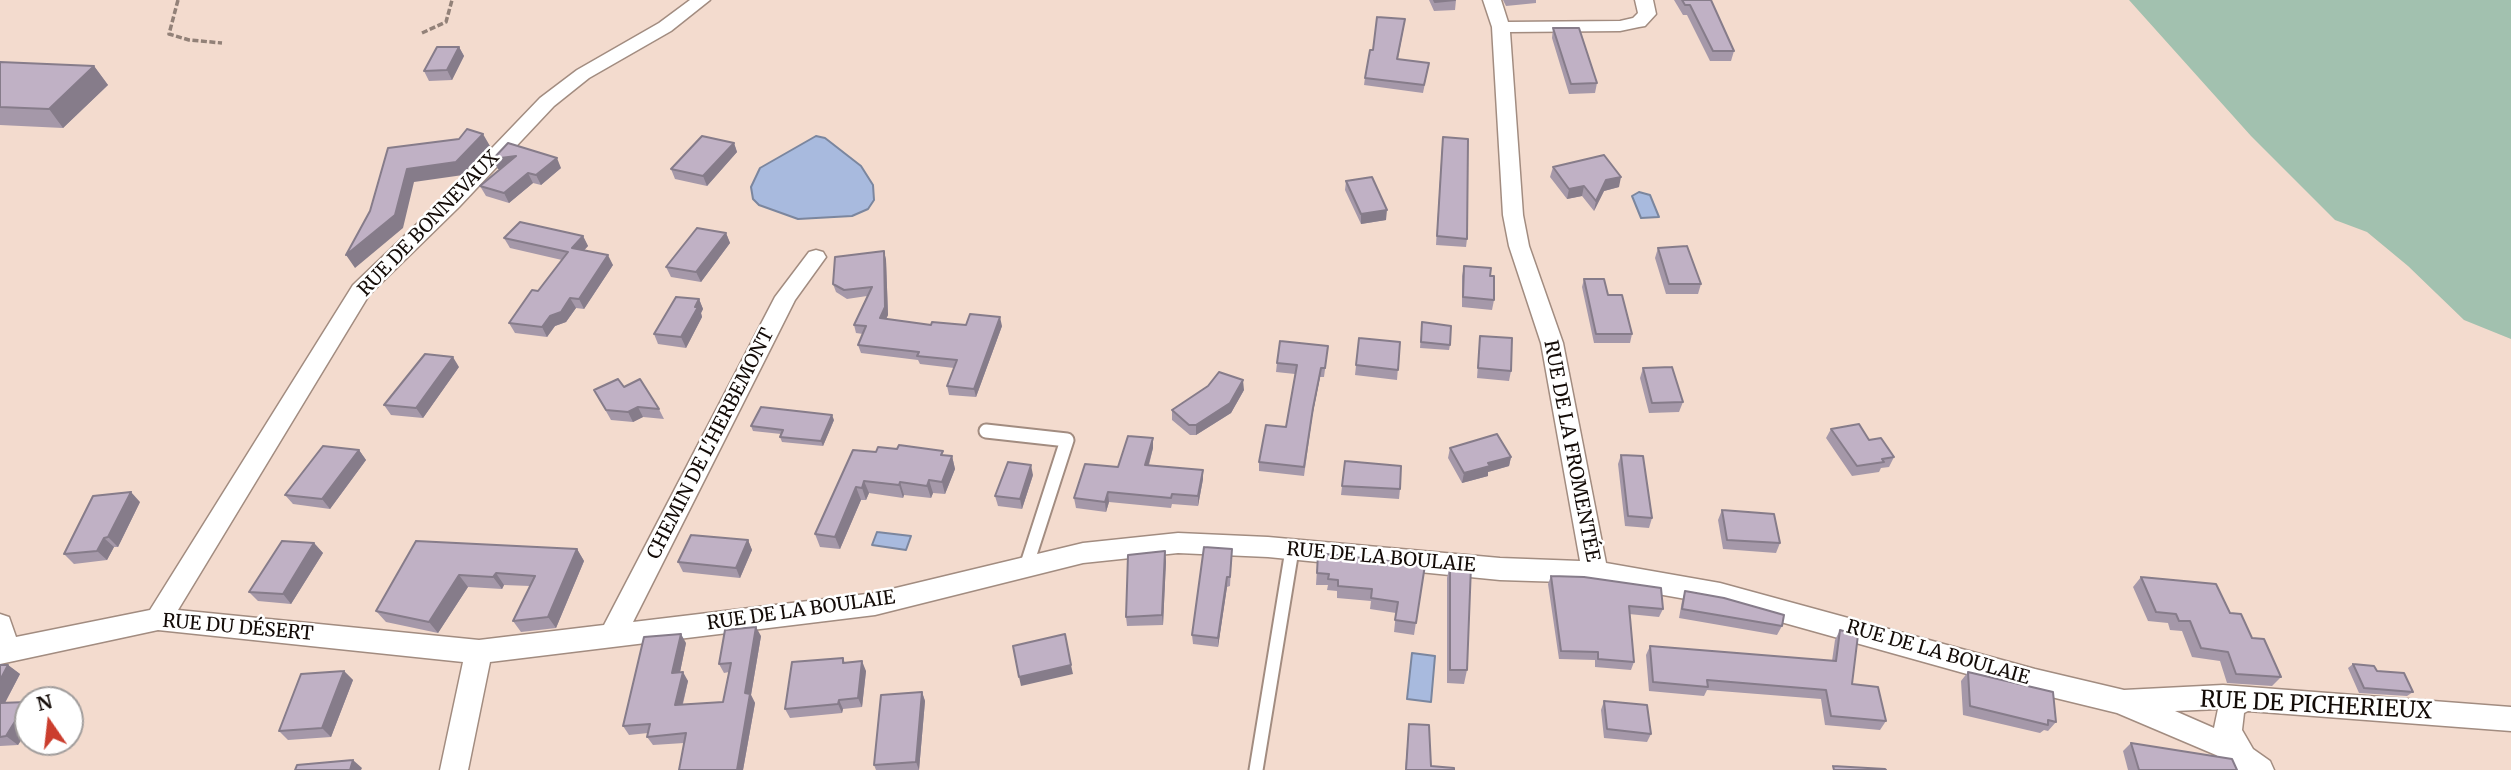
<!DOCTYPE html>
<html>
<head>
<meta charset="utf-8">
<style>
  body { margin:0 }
  #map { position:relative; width:2511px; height:770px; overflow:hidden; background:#f3dbce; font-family:Merriweather,serif }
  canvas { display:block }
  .north { position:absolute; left:14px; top:686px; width:70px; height:70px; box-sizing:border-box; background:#fff; border:2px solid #a19d9c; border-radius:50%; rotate:346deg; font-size:19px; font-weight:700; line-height:28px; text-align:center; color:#130b07 }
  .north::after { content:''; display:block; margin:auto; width:24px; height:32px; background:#cb3e2e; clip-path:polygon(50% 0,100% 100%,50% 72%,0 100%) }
</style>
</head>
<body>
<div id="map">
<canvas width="2511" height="770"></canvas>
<div class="north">N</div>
</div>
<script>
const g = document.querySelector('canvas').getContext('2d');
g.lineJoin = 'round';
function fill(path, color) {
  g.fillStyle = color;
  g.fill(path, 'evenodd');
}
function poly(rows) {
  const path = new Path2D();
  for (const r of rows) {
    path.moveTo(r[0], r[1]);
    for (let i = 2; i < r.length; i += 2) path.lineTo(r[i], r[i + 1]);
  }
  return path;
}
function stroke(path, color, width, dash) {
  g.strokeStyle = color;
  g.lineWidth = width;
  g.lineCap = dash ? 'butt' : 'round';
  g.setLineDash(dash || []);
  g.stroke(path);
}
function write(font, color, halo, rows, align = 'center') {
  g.font = font + ' Merriweather,serif';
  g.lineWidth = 5;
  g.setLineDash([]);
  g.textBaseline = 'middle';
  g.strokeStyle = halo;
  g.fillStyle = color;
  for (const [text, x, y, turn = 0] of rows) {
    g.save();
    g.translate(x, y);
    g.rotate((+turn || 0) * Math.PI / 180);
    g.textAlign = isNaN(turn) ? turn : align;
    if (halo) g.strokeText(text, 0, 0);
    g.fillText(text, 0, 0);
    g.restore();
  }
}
const green = poly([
  [2129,0,2511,0,2511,339,2464,320,2408,266,2367,232,2335,220,2251,136]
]);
const water = poly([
  [816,136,825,138,861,166,873,185,874,200,868,209,852,216,798,219,759,205,753,199,751,187,760,168,816,136],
  [1639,192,1650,195,1659,217,1641,218,1632,196,1639,192],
  [877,532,911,536,906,550,872,545,877,532],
  [1412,653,1435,656,1431,702,1407,699,1412,653]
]);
const path = poly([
  [178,0,169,34,189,40,222,43],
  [422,33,446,22,452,0]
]);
const lane = poly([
  [986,431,1067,440,1026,567],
  [1256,770,1292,550]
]);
const street = poly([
  [690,0,710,0,671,31,589,78,554,106,459,207,369,295,178,610,479,640,604,625,775,297,809,252,816,250,823,252,826,257,795,300,633,622,875,593,1083,543,1178,533,1268,537,1500,558,1580,561,1541,343,1509,246,1503,215,1492,27,1483,0,1501,0,1508,22,1620,21,1633,18,1638,13,1635,0,1653,0,1656,14,1645,26,1639,27,1620,31,1510,32,1523,215,1529,246,1563,343,1606,563,1720,583,2035,669,2124,690,2223,685,2511,707,2511,731,2248,711,2244,713,2242,730,2253,749,2270,761,2274,770,2237,770,2216,755,2117,713,2035,693,1720,605,1595,583,1500,580,1268,557,1178,553,1083,563,875,615,490,662,468,770,440,770,463,662,158,630,0,664,0,614,9,617,16,637,150,610,353,285,445,197,540,98,577,70,659,23,690,0],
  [2218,709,2214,728,2175,711,2218,709]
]);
const wall = poly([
  [1429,0,1456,0,1455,10,1434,11],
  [1503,0,1536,0,1536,3,1506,6],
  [1674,0,1711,0,1734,51,1731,61,1710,61,1687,15,1683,15],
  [1404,26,1398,59,1429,63,1423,93,1364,85,1365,78,1373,50],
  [1553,28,1597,83,1595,93,1569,94,1552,38],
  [459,47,464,56,452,80,429,81,424,71],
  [0,62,94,66,108,85,63,128,0,125],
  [734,143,737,152,707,186,675,179,671,169],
  [1442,146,1467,239,1466,247,1436,245],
  [493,159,561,168,541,185,533,183,509,203,486,196,480,186,500,169,498,169],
  [1553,167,1619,187,1604,191,1594,211,1582,196,1567,199,1550,177],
  [1346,181,1386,220,1361,224,1345,190],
  [726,233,730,243,701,282,671,277,666,267],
  [583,236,588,246,584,250,613,265,584,309,576,308,566,322,555,326,547,337,515,333,509,323,538,291,562,260,510,248,504,238],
  [1658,248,1701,284,1698,294,1666,294,1655,258],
  [884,251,886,260,888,315,886,319,931,325,1002,326,976,397,949,395,947,386,954,368,920,364,918,360,861,353,858,345,863,334,856,333,854,325,867,296,847,299,836,292,833,284],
  [1464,266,1490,276,1494,300,1492,310,1462,307,1462,276],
  [1584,279,1608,295,1632,334,1630,343,1594,343,1582,287],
  [699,299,703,309,701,313,702,317,686,348,658,344,654,334],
  [1422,322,1450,345,1449,350,1420,348],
  [1480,336,1511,371,1509,381,1477,378],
  [1359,338,1400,342,1397,380,1355,375],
  [1328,346,1324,377,1320,377,1312,417,1304,476,1259,471,1259,462,1286,427,1295,374,1276,372,1277,363],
  [459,367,423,418,391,415,384,405],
  [1643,368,1683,402,1679,412,1649,413,1640,378],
  [624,387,659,409,664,419,643,417,633,422,611,420,594,390],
  [1244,390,1231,413,1196,435,1190,435,1172,420,1172,410],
  [834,420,823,446,782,442,780,437,781,434,753,431,751,426],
  [1831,429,1869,440,1894,457,1889,467,1881,468,1879,472,1852,476,1826,438],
  [1153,438,1153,448,1149,465,1203,470,1203,479,1198,506,1172,504,1171,508,1109,502,1106,512,1076,508,1074,498,1118,467],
  [1450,448,1511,457,1509,466,1488,472,1488,476,1462,483,1448,458],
  [359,450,366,460,330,509,293,504,285,495],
  [876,452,952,456,955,469,945,494,933,493,931,498,904,495,903,498,869,493,866,500,861,500,840,549,820,547,815,534],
  [1621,455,1652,518,1649,528,1625,526,1618,464],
  [1345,461,1400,489,1399,499,1341,495],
  [1033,475,1022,509,998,506,995,496],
  [140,502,118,547,114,547,107,560,74,564,64,554],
  [1722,510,1780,543,1776,553,1723,549,1718,520],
  [748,540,752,550,740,578,683,572,678,562],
  [416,541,577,549,584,561,556,628,521,632,513,621,530,586,504,585,502,589,468,587,438,633,386,622,376,611],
  [314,543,323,553,291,604,258,601,249,592],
  [1232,549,1230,586,1227,587,1218,647,1193,644,1192,635],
  [1318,553,1425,565,1414,635,1394,632,1396,613,1370,609,1371,601,1337,598,1337,591,1327,590,1328,585,1316,585],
  [1166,561,1163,625,1127,626,1126,617],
  [1450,564,1467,670,1464,684,1447,683,1447,578],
  [1551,576,1663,609,1659,617,1629,614,1634,662,1631,670,1595,667,1595,660,1559,659,1548,584],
  [2141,577,2230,613,2252,638,2281,677,2272,686,2227,683,2220,661,2192,657,2182,631,2170,630,2168,623,2148,621,2133,587],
  [1685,591,1782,626,1777,635,1679,618,1682,601],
  [1840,630,1852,684,1886,721,1880,730,1825,725,1821,699,1707,690,1704,696,1649,691,1646,655,1650,646,1832,661,1835,640],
  [761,636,751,695,755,703,743,770,679,770,684,743,653,745,647,737,648,733,629,735,623,726,686,643,680,672,688,681,683,704,723,702,729,672,724,673,719,664],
  [843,658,845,663,866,671,862,707,843,709,842,713,790,718,785,709],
  [2353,664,2377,671,2413,692,2407,696,2359,693,2348,668],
  [0,665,8,665,20,674,5,703,27,702,28,703,28,729,18,745,0,746],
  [344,671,353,680,331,737,288,740,279,731],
  [1968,672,2056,722,2048,731,2044,730,2040,733,1963,715,1961,681],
  [922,692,925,701,919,770,876,770,874,765],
  [1604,701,1651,734,1647,742,1604,738,1601,710],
  [1409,724,1431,766,1454,770,1405,770],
  [2131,743,2237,770,2128,770,2123,751]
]);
const shadedWall = poly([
  [459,47,464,56,452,80,447,70],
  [94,66,108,85,63,128,49,109],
  [483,134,490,146,463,175,414,182,403,228,355,268,346,255,407,169],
  [734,143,737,152,707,186,703,176],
  [516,156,521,166,498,169,493,159],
  [557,158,561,168,541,185,536,175],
  [528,173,533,183,509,203,504,193],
  [1621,177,1619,187,1604,191,1594,211,1596,201,1606,180],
  [1584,186,1582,196,1567,199,1569,189],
  [1387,210,1386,220,1361,224,1361,214],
  [726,233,730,243,701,282,696,272],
  [583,236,588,246,577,258,572,248],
  [884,251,886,260,888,315,882,327,880,318],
  [608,255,613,265,584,309,579,299],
  [570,298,576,308,566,322,555,326,547,337,542,327,550,316],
  [699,299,703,309,701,313,702,317,686,348,681,337],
  [1000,317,1002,326,976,397,974,389],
  [453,357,459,367,423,418,416,408],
  [1321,368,1320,377,1312,417,1304,476,1313,408],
  [1243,380,1244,390,1231,413,1196,435,1196,425],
  [638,407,643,417,633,422,628,412],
  [832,415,834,420,823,446,821,441],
  [1153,438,1153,448,1146,474,1145,465],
  [359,450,366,460,330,509,322,499],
  [952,456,955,469,945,494,942,482],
  [1511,457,1509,466,1488,472,1488,476,1462,483,1464,473,1488,463],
  [1031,465,1033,475,1022,509,1020,499],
  [1203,470,1203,479,1198,506,1198,496],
  [929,480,933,493,931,498,927,486],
  [864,481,869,493,866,500,862,488],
  [900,482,904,495,903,498,899,485],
  [856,487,861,500,840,549,835,537],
  [131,492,140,502,118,547,108,537],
  [1108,492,1109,502,1106,512,1105,502],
  [104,538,114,547,107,560,97,551],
  [748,540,752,550,740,578,736,568],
  [314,543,323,553,291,604,283,594],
  [577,549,584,561,556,628,548,617],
  [1165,551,1166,561,1163,625,1162,615],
  [496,573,504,585,502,589,493,577],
  [459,575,468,587,438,633,429,622],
  [1227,577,1227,587,1218,647,1218,638],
  [756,627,761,636,751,695,755,703,743,770,737,770,745,693],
  [681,634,686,643,678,682,672,673],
  [862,661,866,671,862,707,858,698],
  [8,665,20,674,0,712,0,680],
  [1071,665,1073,674,1021,686,1019,677],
  [344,671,353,680,331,737,322,728],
  [683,672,688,681,680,714,675,705],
  [922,692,925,701,919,770,916,762],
  [839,700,843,709,842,713,838,704],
  [27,702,28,703,28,729,18,745,6,736],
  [353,760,362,768,361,770,350,770]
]);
const building = poly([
  [1434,0,1455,0,1435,2,1434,0],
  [1682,0,1711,0,1734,51,1713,51,1690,5,1685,5,1682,0],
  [1377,17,1405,19,1397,59,1429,63,1424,85,1365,78,1370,50,1373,50,1377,17],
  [1553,28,1579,28,1597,83,1571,84,1553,28],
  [437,47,459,47,447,70,424,71,437,47],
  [0,62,94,66,49,109,0,107,0,62],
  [467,129,483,134,456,162,407,169,395,215,346,255,370,211,388,148,459,139,467,129],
  [702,136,734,143,703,176,671,169,702,136],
  [1443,137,1468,139,1467,239,1437,236,1443,137],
  [508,143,557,158,536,175,528,173,504,193,480,186,516,156,493,159,508,143],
  [1604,155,1621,177,1606,180,1596,201,1584,186,1569,189,1553,167,1604,155],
  [1372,177,1387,210,1361,214,1346,181,1372,177],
  [520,222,583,236,572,248,608,255,579,299,570,298,561,312,550,316,542,327,509,323,532,290,538,291,568,252,504,238,520,222],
  [697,228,726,233,696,272,666,267,697,228],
  [1687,246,1701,284,1669,284,1658,248,1687,246],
  [884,251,885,307,880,318,931,325,932,322,966,325,970,314,1000,317,974,389,947,386,957,360,917,356,919,352,858,345,866,326,854,325,872,287,844,290,833,284,835,257,884,251],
  [1464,266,1491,268,1490,276,1494,276,1494,300,1463,297,1464,266],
  [1584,279,1604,279,1608,295,1622,295,1632,334,1596,334,1584,279],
  [676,297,699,299,695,307,698,307,681,337,654,334,676,297],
  [1422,322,1451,326,1450,345,1421,342,1422,322],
  [1480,336,1512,338,1511,371,1478,368,1480,336],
  [1359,338,1400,342,1398,370,1356,365,1359,338],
  [1280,341,1328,346,1325,368,1321,368,1313,408,1304,467,1259,462,1266,425,1286,427,1297,365,1277,363,1280,341],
  [425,354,453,357,416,408,384,405,425,354],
  [1672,367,1683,402,1652,403,1643,368,1672,367],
  [1219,372,1243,380,1230,403,1196,425,1189,425,1172,410,1208,386,1219,372],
  [618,379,624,387,640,379,659,409,638,407,628,412,606,410,594,390,618,379],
  [761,407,832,415,821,441,780,437,783,430,751,426,761,407],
  [1859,424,1869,440,1881,438,1894,457,1882,459,1884,462,1857,466,1831,429,1859,424],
  [1497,434,1511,457,1488,463,1490,466,1464,473,1450,448,1497,434],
  [1128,436,1153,438,1145,465,1203,470,1198,496,1172,494,1171,498,1108,492,1105,502,1074,498,1085,464,1118,467,1128,436],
  [899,445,943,451,941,455,952,456,942,482,929,480,927,486,900,482,899,485,864,481,862,488,856,487,835,537,815,534,853,450,876,452,878,447,897,449,899,445],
  [323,446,359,450,322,499,285,495,323,446],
  [1621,455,1643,456,1652,518,1628,516,1621,455],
  [1345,461,1401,466,1400,489,1342,486,1345,461],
  [1008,462,1031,465,1020,499,995,496,1008,462],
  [131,492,108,537,104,538,97,551,64,554,93,496,131,492],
  [1722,510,1774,514,1780,543,1727,540,1722,510],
  [691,535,748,540,736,568,678,562,691,535],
  [282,541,314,543,283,594,249,592,282,541],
  [416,541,577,549,548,617,513,621,535,576,496,573,493,577,459,575,429,622,376,611,416,541],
  [1204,547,1232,549,1230,577,1227,577,1218,638,1192,635,1204,547],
  [1165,551,1162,615,1126,617,1128,555,1165,551],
  [1318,553,1425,565,1416,623,1395,620,1398,602,1371,598,1372,589,1338,586,1338,580,1328,579,1329,574,1317,573,1318,553],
  [1450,564,1471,566,1467,670,1450,670,1450,564],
  [1551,576,1584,577,1661,588,1663,609,1629,606,1634,662,1598,659,1598,652,1561,651,1551,576],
  [2141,577,2216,584,2230,613,2241,614,2252,638,2264,639,2281,677,2236,674,2228,652,2201,648,2190,621,2179,621,2176,614,2156,612,2141,577],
  [1685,591,1724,598,1784,615,1782,626,1682,609,1685,591],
  [756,627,745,693,750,694,737,770,679,770,686,733,647,737,650,724,623,726,644,637,681,634,672,673,683,672,675,705,723,702,731,663,719,664,725,630,756,627],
  [1840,630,1858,635,1852,684,1878,687,1886,721,1831,716,1826,690,1707,680,1708,687,1653,682,1650,646,1836,661,1840,630],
  [1065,634,1071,665,1019,677,1013,646,1065,634],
  [843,658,843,663,862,661,858,698,839,700,838,704,785,709,792,662,843,658],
  [2353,664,2374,666,2377,671,2404,673,2413,692,2364,688,2353,664],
  [0,665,8,665,0,680,0,665],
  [344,671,322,728,279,731,301,674,344,671],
  [1968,672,2053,692,2056,722,2048,720,2048,725,1970,706,1968,672],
  [922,692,916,762,874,765,881,695,922,692],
  [1604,701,1647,705,1651,734,1607,729,1604,701],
  [27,702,6,736,0,737,0,703,27,702],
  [1409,724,1429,725,1431,766,1454,768,1454,770,1406,770,1409,724],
  [2131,743,2232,759,2237,770,2139,770,2131,743],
  [353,760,350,770,295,770,297,765,353,760],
  [1833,766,1885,769,1886,770,1834,770,1833,766]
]);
const streetNames = [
  ["RUE DE BONNEVAUX",429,224,-46],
  ["CHEMIN DE L'HERBEMONT",711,444,-63],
  ["RUE DE LA FROMENTÉE",1571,451,79],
  ["RUE DE LA BOULAIE",1381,558,5],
  ["RUE DE LA BOULAIE",801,611,-8],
  ["RUE DU DÉSERT",238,628,5],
  ["RUE DE LA BOULAIE",1938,653,16]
];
const nearStreetnames = [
  ["RUE DE PICHERIEUX",2316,706,3]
];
fill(green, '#a2c1af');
fill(water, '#a8bade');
stroke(water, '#7b869e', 2);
stroke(lane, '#a28c80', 17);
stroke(street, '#a28c80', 3);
stroke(path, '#928178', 3.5, [6, 2.5]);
stroke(lane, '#fff', 13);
fill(street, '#fff');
fill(wall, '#a598a9');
fill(shadedWall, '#867c8a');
fill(building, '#c0b1c5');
stroke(building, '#867c8a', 2);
write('19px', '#130b07', '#fff', streetNames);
write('23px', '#130b07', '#fff', nearStreetnames);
</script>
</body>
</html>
